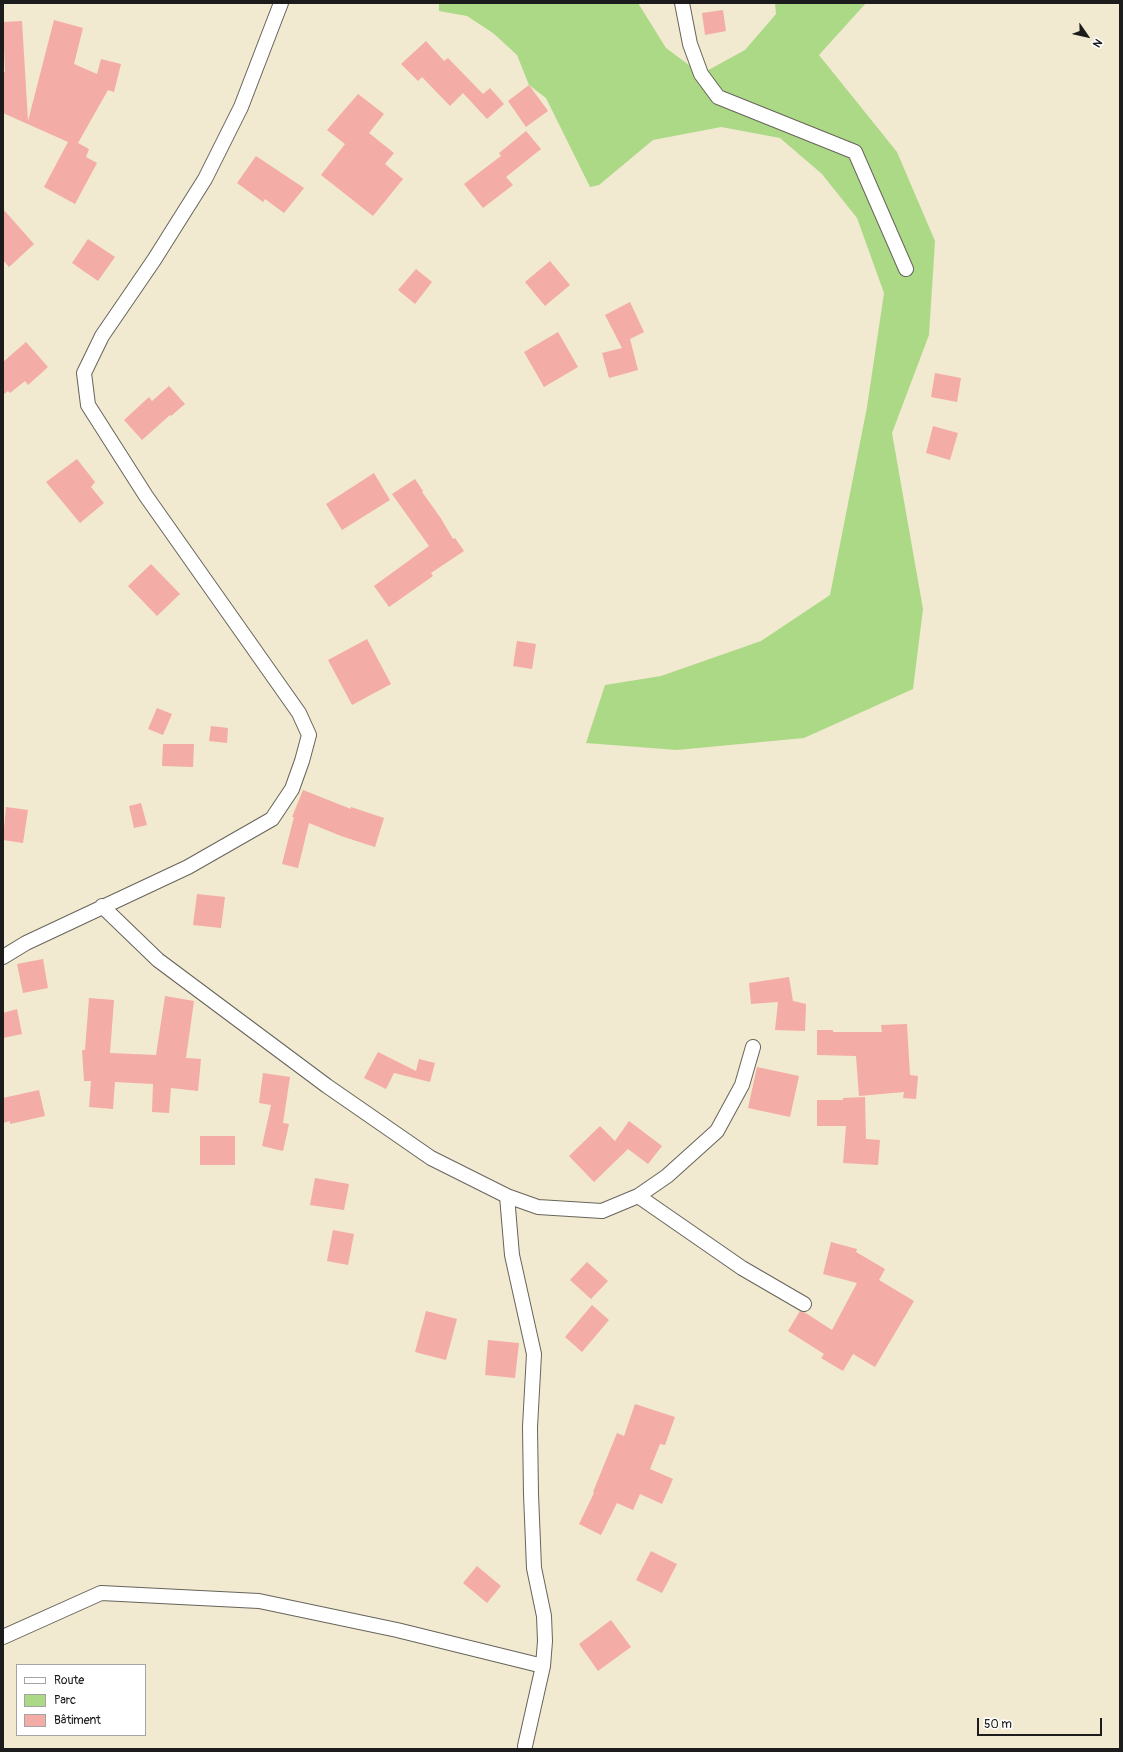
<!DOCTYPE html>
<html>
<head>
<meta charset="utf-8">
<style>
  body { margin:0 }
  #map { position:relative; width:1123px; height:1752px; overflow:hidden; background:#f1e9d0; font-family:Pangolin,sans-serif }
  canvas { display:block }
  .frame { position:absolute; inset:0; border:4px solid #1c1c1c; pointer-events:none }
  .legend { position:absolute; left:16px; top:1664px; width:130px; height:72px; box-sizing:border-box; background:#fff; border:1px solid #a4a4a4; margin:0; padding:5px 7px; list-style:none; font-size:12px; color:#1c1c1c }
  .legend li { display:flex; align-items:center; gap:8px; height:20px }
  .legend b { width:20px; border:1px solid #a4a4a4 }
  .north { position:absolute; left:1067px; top:16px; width:40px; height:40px; -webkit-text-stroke:3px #fff; paint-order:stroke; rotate:124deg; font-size:11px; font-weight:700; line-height:16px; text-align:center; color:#1c1c1c }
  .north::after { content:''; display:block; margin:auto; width:14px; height:18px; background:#1c1c1c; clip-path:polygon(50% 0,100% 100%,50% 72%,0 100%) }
  .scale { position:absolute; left:977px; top:1718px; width:125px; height:18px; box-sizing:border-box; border:2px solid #1c1c1c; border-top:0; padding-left:5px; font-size:12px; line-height:14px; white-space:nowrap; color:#1c1c1c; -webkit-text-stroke:3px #fff; paint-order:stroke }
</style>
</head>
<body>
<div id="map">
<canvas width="1123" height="1752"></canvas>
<div class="frame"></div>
<ul class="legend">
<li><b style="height:5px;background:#fff"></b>Route</li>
<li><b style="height:11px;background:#acd986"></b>Parc</li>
<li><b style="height:11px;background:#f4aca6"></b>Bâtiment</li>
</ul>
<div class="north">N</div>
<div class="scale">50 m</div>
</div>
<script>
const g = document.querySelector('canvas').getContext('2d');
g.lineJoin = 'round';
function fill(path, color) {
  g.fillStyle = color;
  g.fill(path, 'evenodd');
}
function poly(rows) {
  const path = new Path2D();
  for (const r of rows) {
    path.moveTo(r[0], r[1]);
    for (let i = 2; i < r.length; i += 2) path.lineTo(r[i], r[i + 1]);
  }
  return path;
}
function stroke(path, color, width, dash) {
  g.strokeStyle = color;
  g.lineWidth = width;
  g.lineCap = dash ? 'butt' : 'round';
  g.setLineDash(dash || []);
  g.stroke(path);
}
const green = poly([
  [439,3,638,3,666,48,701,74,745,50,776,14,775,3,866,3,819,55,897,152,935,241,929,335,892,433,923,609,913,689,804,738,677,750,586,743,605,685,661,676,761,641,830,595,867,407,884,293,857,218,822,174,780,138,721,127,653,140,599,185,590,187,546,98,529,85,517,55,493,33,467,16,439,11]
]);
const building = poly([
  [723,10,726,31,705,35,702,13],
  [54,20,83,28,74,64,97,74,101,59,121,64,114,92,108,90,78,143,89,149,86,157,97,163,75,204,44,187,68,142,3,113,3,72,5,72,3,22,22,21,28,121],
  [426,41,444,61,448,58,483,94,490,88,504,104,487,119,463,93,450,106,422,77,418,81,401,64],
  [529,85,548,111,526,127,508,101],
  [358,94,384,114,369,133,394,153,385,164,403,179,373,216,321,175,345,144,327,130],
  [526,131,541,149,506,177,513,185,483,208,464,184,501,156,499,153],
  [256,156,304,188,284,213,265,199,263,202,237,183],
  [3,209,34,244,9,267,3,260],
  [88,239,115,257,98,281,72,263],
  [550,261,570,285,545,306,525,282],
  [416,269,432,282,415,304,398,290],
  [630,302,644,332,630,339,638,370,609,378,602,353,622,348,605,315],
  [558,332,578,367,544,387,524,352],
  [26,342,48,367,28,385,25,381,10,393,8,391,3,395,3,362],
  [935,373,961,378,957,402,931,397],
  [169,386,185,404,171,416,170,415,142,440,124,420,149,397,152,401],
  [933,426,958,433,950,460,926,453],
  [77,459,95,482,91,487,104,503,80,523,46,482],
  [374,473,390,500,342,530,326,504],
  [415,479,423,491,422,492,440,517,453,539,455,538,464,551,431,573,433,576,389,607,374,586,429,546,392,494],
  [151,564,180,594,157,616,128,586],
  [367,639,391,684,352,705,328,660],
  [517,641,536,644,532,669,513,666],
  [157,708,172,714,163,735,148,729],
  [211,726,228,728,227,743,209,741],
  [163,744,194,744,193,767,162,766],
  [303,790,351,809,351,807,384,818,375,847,341,836,309,823,298,868,282,864,294,817,292,817],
  [141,803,147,825,134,828,129,806],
  [6,807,28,810,23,843,3,840],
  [197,894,225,897,221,928,193,925],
  [43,959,48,988,23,993,17,964],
  [789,977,793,1001,806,1004,805,1031,775,1030,778,1002,751,1004,749,983],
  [165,996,194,1001,186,1058,201,1059,198,1091,171,1088,169,1113,152,1112,153,1084,115,1082,113,1109,89,1107,91,1081,84,1081,82,1050,85,1050,89,998,114,1000,110,1053,156,1055],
  [17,1009,22,1034,3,1038,3,1013],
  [907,1024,910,1075,918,1076,916,1099,903,1098,904,1092,859,1096,856,1056,817,1055,817,1030,833,1030,833,1032,882,1032,881,1025],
  [378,1052,416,1071,419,1059,435,1063,430,1082,394,1073,386,1089,364,1078],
  [757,1067,799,1076,790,1117,748,1108],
  [263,1073,290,1077,283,1123,289,1124,283,1151,262,1146,271,1105,259,1103],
  [39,1090,45,1116,10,1124,10,1121,3,1123,3,1098],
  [865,1097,866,1139,880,1140,878,1165,843,1163,846,1126,817,1126,817,1100,843,1100,843,1098],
  [629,1121,662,1146,648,1164,628,1149,594,1182,569,1156,600,1126,615,1141],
  [200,1136,235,1136,235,1165,200,1165],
  [315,1178,349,1184,344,1210,310,1205],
  [333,1230,354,1234,348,1265,327,1261],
  [831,1242,857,1249,856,1252,885,1269,879,1280,914,1301,875,1367,853,1354,843,1371,821,1358,824,1354,788,1331,800,1311,804,1312,832,1330,857,1283,823,1274],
  [587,1262,608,1281,591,1299,570,1280],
  [592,1305,609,1320,582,1352,565,1337],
  [426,1311,457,1319,446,1360,415,1352],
  [488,1340,519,1343,515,1378,485,1375],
  [635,1404,675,1417,665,1445,660,1444,650,1469,673,1479,662,1504,640,1494,633,1510,617,1503,601,1535,579,1524,594,1493,593,1492,617,1433,624,1436],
  [651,1551,677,1564,662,1593,636,1580],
  [477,1566,501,1586,487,1603,463,1583],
  [611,1620,631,1647,598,1671,579,1644]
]);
const minor = poly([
  [682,3,690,44,701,74,718,97,855,152,906,269],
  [102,906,158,960,327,1086,431,1158,507,1196,538,1207,602,1211,638,1196,667,1176,717,1131,742,1085,753,1047],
  [3,957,26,943,188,867,272,819,292,789,302,761,309,735,299,713,146,496,88,405,84,373,102,336,154,260,205,179,241,107,281,3],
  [507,1196,512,1255,534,1354,530,1427,531,1494,534,1568,544,1616,545,1641,543,1666,525,1746],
  [638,1196,742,1268,804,1304],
  [3,1637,101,1593,259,1601,397,1630,543,1666]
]);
fill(green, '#acd986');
fill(building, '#f4aca6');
stroke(minor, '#67645b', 16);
stroke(minor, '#fff', 14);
</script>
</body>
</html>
